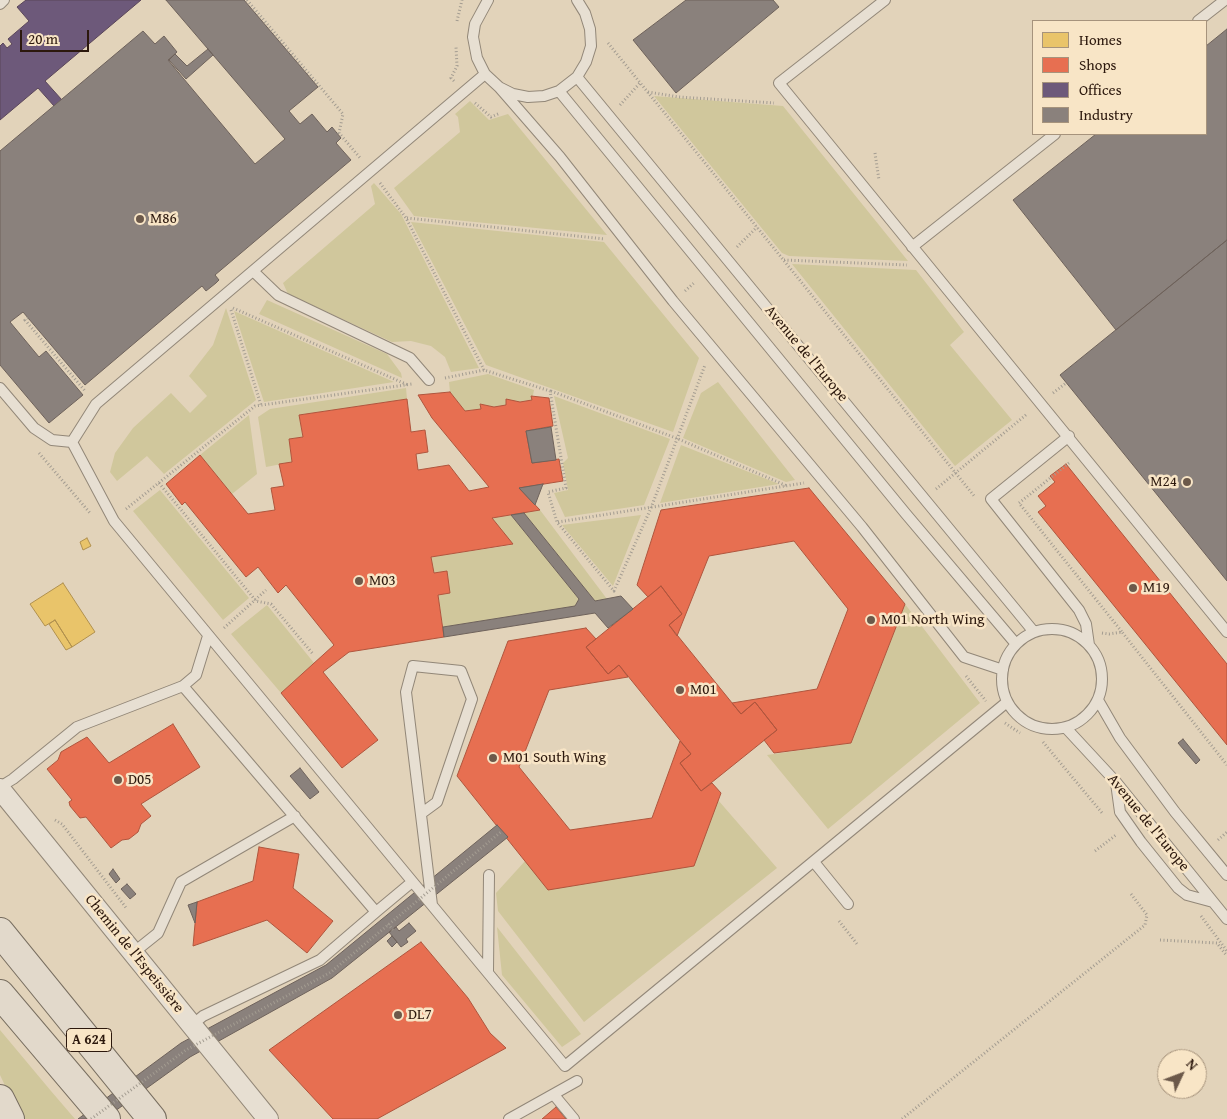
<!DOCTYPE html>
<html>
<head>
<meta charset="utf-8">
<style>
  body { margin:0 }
  #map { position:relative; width:1227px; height:1119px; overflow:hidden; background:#e2d3ba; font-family:"Gentium Book Plus",serif }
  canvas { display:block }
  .legend { position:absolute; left:1032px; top:20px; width:175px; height:115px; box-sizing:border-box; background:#f8e5c6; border:1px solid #a6937c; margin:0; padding:6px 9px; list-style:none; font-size:15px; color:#2c180d }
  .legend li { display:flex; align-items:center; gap:10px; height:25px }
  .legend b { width:25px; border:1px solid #a6937c }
  .north { position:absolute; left:1157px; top:1049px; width:50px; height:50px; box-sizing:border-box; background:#f8e5c6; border:1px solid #a6937c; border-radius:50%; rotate:47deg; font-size:14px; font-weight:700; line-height:20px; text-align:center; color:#2c180d }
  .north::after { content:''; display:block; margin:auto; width:18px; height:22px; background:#6c594a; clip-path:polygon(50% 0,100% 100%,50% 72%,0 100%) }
  .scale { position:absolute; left:20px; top:30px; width:69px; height:22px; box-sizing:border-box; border:2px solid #2c180d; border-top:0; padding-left:6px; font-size:15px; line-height:18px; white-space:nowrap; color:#2c180d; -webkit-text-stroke:4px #f8e5c6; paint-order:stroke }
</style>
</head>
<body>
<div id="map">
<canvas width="1227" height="1119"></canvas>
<ul class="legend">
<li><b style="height:14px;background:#e9c46a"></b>Homes</li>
<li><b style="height:14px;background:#e76f51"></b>Shops</li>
<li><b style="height:14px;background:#6d597a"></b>Offices</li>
<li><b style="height:14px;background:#8a817c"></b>Industry</li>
</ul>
<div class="north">N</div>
<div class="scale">20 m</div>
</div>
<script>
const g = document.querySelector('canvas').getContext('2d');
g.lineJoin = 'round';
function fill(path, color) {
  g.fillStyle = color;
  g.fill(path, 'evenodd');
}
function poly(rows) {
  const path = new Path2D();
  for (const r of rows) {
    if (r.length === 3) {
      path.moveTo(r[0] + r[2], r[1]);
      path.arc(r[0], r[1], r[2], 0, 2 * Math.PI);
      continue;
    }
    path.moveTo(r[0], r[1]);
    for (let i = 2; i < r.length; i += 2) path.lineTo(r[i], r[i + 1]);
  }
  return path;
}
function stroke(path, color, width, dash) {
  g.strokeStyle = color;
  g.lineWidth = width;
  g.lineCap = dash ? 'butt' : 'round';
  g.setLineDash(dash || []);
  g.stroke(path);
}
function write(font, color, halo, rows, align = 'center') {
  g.font = font + ' "Gentium Book Plus",serif';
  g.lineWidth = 5;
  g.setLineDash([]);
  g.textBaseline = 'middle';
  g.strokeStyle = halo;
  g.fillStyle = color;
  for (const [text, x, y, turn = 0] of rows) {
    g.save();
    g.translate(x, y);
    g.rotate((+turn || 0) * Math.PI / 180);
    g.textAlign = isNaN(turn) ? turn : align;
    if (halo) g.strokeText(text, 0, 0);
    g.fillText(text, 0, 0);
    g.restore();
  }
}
const green = poly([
  [654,96,783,106,908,261,789,256,782,253],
  [470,101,489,120,508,114,607,235,414,216,394,188,460,132,458,117,455,114],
  [374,183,401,214,479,368,451,372,445,357,431,346,411,341,392,342,288,294,283,283,375,204,371,186],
  [411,222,604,242,699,358,673,432,486,365],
  [792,264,916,270,964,332,950,345,1012,420,955,466],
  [267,300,387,354,401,373,402,378,259,314],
  [226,308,256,400,164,474,147,456,117,481,110,472,115,453,133,428,171,393,190,413,207,396,189,376,213,345],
  [234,311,394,382,264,402],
  [488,374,534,390,532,400,520,402,506,400,506,405,494,407,480,404,481,409,465,411,450,392,449,382],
  [718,382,795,480,786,482,683,438,701,393],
  [406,388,407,399,299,415,303,437,289,439,292,462,266,467,258,417,270,409],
  [554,396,670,439,644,505,565,517,554,493,568,490,563,463,568,458],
  [249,415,257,474,232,494,200,455],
  [681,445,779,484,660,503],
  [160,490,249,598,223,620,133,511],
  [540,510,607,599,595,601,524,513],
  [511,515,579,599,575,606,443,627,438,595,450,593,447,571,434,573,431,557,512,545,492,518],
  [641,515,613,586,562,525],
  [905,604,980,703,828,829,767,755,851,743],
  [267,605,314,663,281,693,231,634],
  [718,800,777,868,584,1022,498,911,496,893,526,860],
  [497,927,581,1034,562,1047,502,975],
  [0,1030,51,1091,75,1119,21,1119,0,1075]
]);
const homes = poly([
  [87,538,91,546,83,550,80,542,87,538],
  [63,583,95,632,72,647,55,620,45,626,30,604,63,583],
  [55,620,72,647,66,650,49,624,55,620]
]);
const shops = poly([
  [450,392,465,411,481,409,480,404,494,407,506,405,506,399,520,402,532,400,531,396,549,398,553,426,526,431,532,463,559,459,563,481,519,488,540,510,492,518,513,544,431,557,434,573,447,571,450,593,438,595,444,637,349,652,323,672,378,740,342,768,281,693,334,645,286,585,278,593,258,567,246,577,185,502,182,505,166,484,200,455,248,514,275,510,271,488,284,486,279,464,292,462,289,439,303,437,299,415,407,399,411,432,425,430,428,452,416,454,418,470,449,465,469,491,489,487,432,418,418,395,450,392],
  [1066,464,1227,664,1227,745,1038,512,1046,506,1038,496,1055,482,1050,476,1066,464],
  [809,488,905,604,851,743,774,753,764,740,777,730,755,702,741,714,732,703,817,689,848,609,794,541,709,556,677,636,669,625,682,614,661,586,648,597,637,585,661,510,809,488],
  [661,586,682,614,669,625,741,714,755,702,777,730,701,791,680,763,691,754,619,665,608,674,586,647,661,586],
  [586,628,596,639,586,647,608,674,619,665,628,677,549,690,519,767,570,830,652,818,680,741,691,754,680,763,701,791,712,783,721,793,694,866,548,890,457,776,508,641,586,628],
  [173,724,200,767,141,804,151,816,141,824,138,832,129,839,122,840,111,848,86,817,80,818,70,806,69,802,72,800,47,769,58,760,61,752,87,737,109,763,173,724],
  [259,847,299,854,293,888,333,921,307,953,267,920,193,946,197,902,253,881,259,847],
  [421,942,468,998,490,1033,506,1048,377,1119,333,1119,269,1050,421,942],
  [556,1107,566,1119,542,1119,556,1107]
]);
const offices = poly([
  [26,0,141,0,45,81,62,100,54,106,38,88,0,120,0,46,3,43,7,48,12,44,8,39,29,21,17,7,26,0]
]);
const industry = poly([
  [166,0,244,0,318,87,289,111,300,124,312,114,327,132,332,127,341,138,336,143,351,160,215,275,219,280,216,283,206,291,202,286,85,385,23,312,10,322,39,357,46,351,83,395,49,423,0,365,0,151,143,31,155,44,164,36,177,52,168,60,255,164,285,139,166,0],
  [686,0,773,0,779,7,676,93,633,40,686,0],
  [1227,29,1227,240,1116,330,1013,200,1096,134,1206,134,1206,46,1227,29],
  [208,49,213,55,186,79,169,60,175,54,187,66,208,49],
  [1227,240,1227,581,1060,375,1227,240],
  [551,427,556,460,532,463,526,431,551,427],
  [543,484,535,505,519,488,543,484],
  [524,513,595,601,621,596,633,609,608,628,595,613,444,637,443,627,575,606,579,599,511,515,524,513],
  [1183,739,1200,760,1196,764,1178,743,1183,739],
  [300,768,319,792,310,799,290,776,300,768],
  [497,825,508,837,332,978,190,1057,104,1119,78,1119,181,1043,326,965,497,825],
  [113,869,120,879,116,883,109,874,113,869],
  [127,884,136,894,130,899,121,889,127,884],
  [197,902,195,923,188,905,197,902],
  [409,923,416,931,406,939,408,942,401,947,389,932,396,927,399,931,409,923],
  [392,936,397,942,392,947,387,941,392,936]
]);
const path = poly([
  [247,0,343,114,339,133,361,159],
  [457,21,462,0],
  [608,43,975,497],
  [454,81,451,78,457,66,456,47],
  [648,92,679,97,774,103],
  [475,103,491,117,500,113],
  [620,105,640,83],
  [875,153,879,180],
  [380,183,406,218,484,370],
  [407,218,605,239],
  [737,247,757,227],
  [784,260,907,265],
  [685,291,695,282],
  [233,308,408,385],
  [231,310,261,405],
  [28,318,25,320,86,392],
  [445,378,484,370,550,391,566,488,548,492,557,522,614,591,651,508,705,365],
  [551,391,676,438,787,486],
  [1053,393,1066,383],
  [39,453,90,513],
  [1069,463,1019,503,1122,632],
  [159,483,256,601,271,604,313,654],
  [936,489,1027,414],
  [126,509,255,406,412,384],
  [558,522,804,483],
  [224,628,266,590],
  [1102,633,1109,634,1122,632,1227,765],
  [966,676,986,701],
  [1005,723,1020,733],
  [1043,742,1103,814],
  [55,820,62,824,127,909],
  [1218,840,1227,832],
  [1095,851,1116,835],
  [1201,916,1227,951],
  [839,921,857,944],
  [388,924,393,930],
  [1160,940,1217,943,1227,956],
  [902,1119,1145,925,1147,915,1131,894]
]);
const lane = poly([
  [488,0,475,24,473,37,477,58,485,74,499,87,513,94,528,97,544,96,559,91,577,77,586,62,591,46,590,29,585,13,577,0],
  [885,0,779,83,1227,632],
  [0,4,4,0],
  [1198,21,1225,0],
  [577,77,1034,632],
  [499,87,560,157,673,301,862,527,964,657,1003,670],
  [559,91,906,514,1016,644],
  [912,247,1055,134],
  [253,271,278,295,410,358,429,380],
  [0,388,34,428,52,440,72,442,96,404,485,74],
  [1069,436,991,499,1079,610,1086,624,1089,645],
  [72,442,114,521,565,1066,1007,702],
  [1052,679,50],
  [183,686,376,912,412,882],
  [1098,700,1120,738,1175,812,1227,875],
  [1066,728,1116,782,1227,919],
  [1116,783,1120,812,1141,842,1178,888,1187,895,1213,902],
  [0,787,13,779,77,727,183,686,196,675,208,636],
  [422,813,437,802,472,699,461,671,413,666,406,692,432,905],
  [814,862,848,904],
  [133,953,158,933,181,882,295,816],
  [488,971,489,875],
  [192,1025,203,1016,320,960,376,912],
  [554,1095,574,1119],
  [509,1119,577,1081]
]);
const street = poly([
  [0,789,268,1119]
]);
const highway = poly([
  [0,932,152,1119],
  [0,994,106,1119],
  [0,1099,10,1119]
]);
const pathBridge = poly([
  [91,1119,186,1050,331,972,502,831]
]);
const markers = [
  [140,219,5,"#6c594a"],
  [1187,482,5,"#6c594a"],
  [359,581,5,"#6c594a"],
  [1133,588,5,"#6c594a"],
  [871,620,5,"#6c594a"],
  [680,690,5,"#6c594a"],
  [493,758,5,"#6c594a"],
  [118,780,5,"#6c594a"],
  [398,1015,5,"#6c594a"]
];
const shields = [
  [89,1040,45]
];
const shieldNames = [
  ["A 624",89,1040]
];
const poiNames = [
  ["M86",150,219],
  ["M24",1177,482,"right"],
  ["M03",369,581],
  ["M19",1143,588],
  ["M01 North Wing",881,620],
  ["M01",690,690],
  ["M01 South Wing",503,758],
  ["D05",128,780],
  ["DL7",408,1015]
];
const streetNames = [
  ["Avenue de l'Europe",806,354,50],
  ["Avenue de l'Europe",1148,823,51],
  ["Chemin de l'Espeissière",134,954,51]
];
fill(green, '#d0c79c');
fill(homes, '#e9c46a');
stroke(homes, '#b0904e', 1);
fill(shops, '#e76f51');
stroke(shops, '#af553d', 1);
fill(offices, '#6d597a');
stroke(offices, '#5a4659', 1);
fill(industry, '#8a817c');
stroke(industry, '#6e625b', 1);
stroke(lane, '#928778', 12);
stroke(street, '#928778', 22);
stroke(highway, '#786e60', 30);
stroke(path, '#a39c91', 3, [1, 2.5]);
stroke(lane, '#e7dfd2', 10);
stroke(street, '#e7dfd2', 20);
stroke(highway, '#e2d9cb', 28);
stroke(pathBridge, '#a39c91', 3, [1, 2.5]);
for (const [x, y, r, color] of markers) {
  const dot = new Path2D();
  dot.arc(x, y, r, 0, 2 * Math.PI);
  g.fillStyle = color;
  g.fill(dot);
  stroke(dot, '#f8e5c6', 2);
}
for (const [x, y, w] of shields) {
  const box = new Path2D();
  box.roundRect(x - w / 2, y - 11.5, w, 23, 4);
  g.fillStyle = '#f8e5c6';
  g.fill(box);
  stroke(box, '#2c180d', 1);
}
write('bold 14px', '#2c180d', null, shieldNames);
write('15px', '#2c180d', '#f8e5c6', poiNames, 'left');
write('15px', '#2c180d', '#f8e5c6', streetNames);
</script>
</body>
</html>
